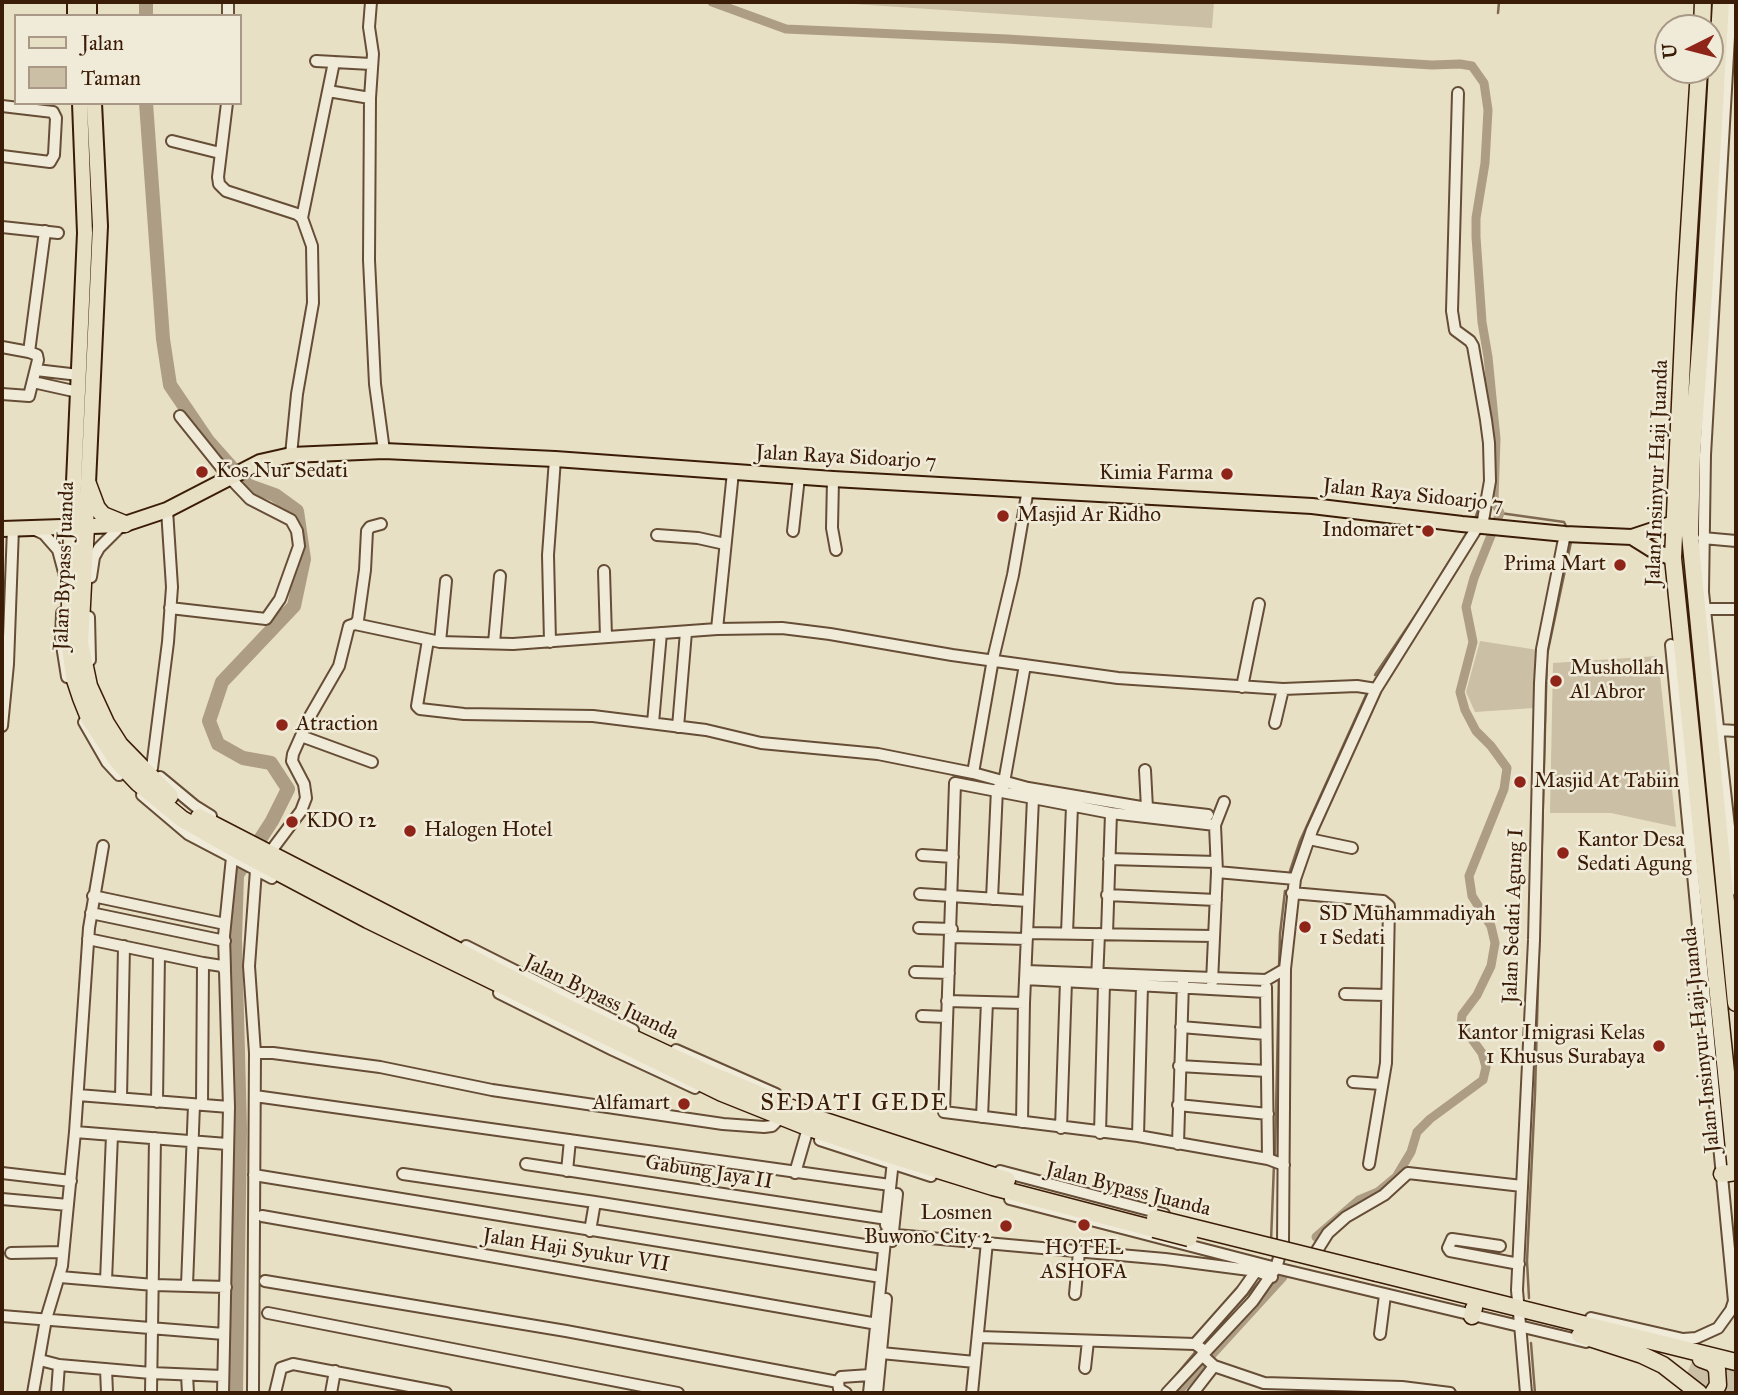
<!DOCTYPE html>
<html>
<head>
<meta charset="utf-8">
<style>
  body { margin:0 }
  #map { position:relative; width:1738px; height:1395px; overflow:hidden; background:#e8e0c5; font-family:"IM FELL Great Primer",serif }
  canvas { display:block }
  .frame { position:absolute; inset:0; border:4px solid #3b1c06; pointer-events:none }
  .legend { position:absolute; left:14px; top:14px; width:228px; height:91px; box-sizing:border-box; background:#f0ebd9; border:2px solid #a89885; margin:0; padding:9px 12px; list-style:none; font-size:21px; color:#3b1c06 }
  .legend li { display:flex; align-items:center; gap:14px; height:35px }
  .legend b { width:35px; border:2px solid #a89885 }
  .north { position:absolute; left:1654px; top:14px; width:70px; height:70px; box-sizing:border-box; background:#f0ebd9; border:2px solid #a89885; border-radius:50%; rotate:264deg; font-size:19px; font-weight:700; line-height:28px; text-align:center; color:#3b1c06 }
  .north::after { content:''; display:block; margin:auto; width:24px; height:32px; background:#8f2418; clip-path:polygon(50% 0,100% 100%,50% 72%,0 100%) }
</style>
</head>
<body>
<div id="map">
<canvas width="1738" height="1395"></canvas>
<div class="frame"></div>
<ul class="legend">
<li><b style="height:9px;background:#e8e0c5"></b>Jalan</li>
<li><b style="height:19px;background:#cbbfa5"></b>Taman</li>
</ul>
<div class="north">U</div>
</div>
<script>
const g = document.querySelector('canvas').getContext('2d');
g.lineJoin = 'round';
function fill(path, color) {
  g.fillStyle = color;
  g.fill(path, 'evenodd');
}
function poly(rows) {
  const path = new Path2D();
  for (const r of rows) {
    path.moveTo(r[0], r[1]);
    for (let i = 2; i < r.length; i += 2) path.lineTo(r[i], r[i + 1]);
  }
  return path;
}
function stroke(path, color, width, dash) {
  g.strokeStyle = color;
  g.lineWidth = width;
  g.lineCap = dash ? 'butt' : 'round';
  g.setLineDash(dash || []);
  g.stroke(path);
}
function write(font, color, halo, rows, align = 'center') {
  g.font = font + ' "IM FELL Great Primer",serif';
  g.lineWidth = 5;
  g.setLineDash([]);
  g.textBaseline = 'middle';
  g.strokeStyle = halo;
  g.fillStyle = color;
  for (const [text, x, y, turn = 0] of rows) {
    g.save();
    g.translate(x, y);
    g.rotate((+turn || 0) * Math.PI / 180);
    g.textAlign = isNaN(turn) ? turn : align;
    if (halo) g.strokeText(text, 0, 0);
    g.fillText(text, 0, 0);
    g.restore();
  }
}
const green = poly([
  [824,2,1214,2,1212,28],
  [1480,641,1538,650,1534,708,1475,712,1466,692],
  [1658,656,1676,827,1611,813,1550,813,1553,663],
  [1694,1357,1736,1366,1736,1393,1710,1393,1685,1378]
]);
const stream = poly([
  [1498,13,1499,2],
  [1481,379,1490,377],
  [1500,513,1564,522,1566,526],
  [1475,519,1481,502],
  [1375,675,1421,607,1468,531],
  [1290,871,1300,841,1367,693],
  [1279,968,1280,934,1285,891],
  [1275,1157,1279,978],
  [1271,1241,1274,1164],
  [1529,1298,1527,1261,1535,1094,1547,655,1571,542],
  [1227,1316,1263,1278],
  [1531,1343,1535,1393],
  [1161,1393,1197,1350]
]);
const canal = poly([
  [712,2,786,29,1007,39,1432,65,1460,64,1472,66,1484,83,1488,110,1485,163,1476,218,1476,237,1482,322,1488,357,1496,439,1494,500,1500,513,1474,578,1466,607,1473,642,1460,692,1465,710,1476,731,1491,746,1507,768,1504,789,1469,876,1472,896,1491,926,1495,943,1491,966,1477,995,1462,1015,1461,1024,1482,1053,1486,1067,1483,1080,1430,1119,1417,1132,1411,1152,1396,1177,1378,1192,1359,1200,1316,1237],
  [1177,1393,1283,1277]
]);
const river = poly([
  [146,16,146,2],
  [146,103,163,339,170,385,208,441,247,485,275,495,297,511,304,559,294,606,222,682,209,721,218,744,243,758,271,763,288,789,272,821,237,875,235,939,240,1129,236,1393]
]);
const minor = poly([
  [228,2,228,16],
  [371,2,369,27,373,54,370,98,369,260,375,384,384,451],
  [1731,2,1705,455,1703,592,1736,890],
  [316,61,371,64],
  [328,91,370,98],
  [1458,93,1452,311,1455,330,1470,341,1473,346,1486,420,1489,443,1490,481,1482,526],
  [227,103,218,177,219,184,226,191,297,214,302,218,312,246,313,303,297,394,291,455],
  [2,106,53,112,56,118,54,155,50,162,2,156],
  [172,141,220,153],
  [302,218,334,62],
  [2,227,58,233],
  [2,347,29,352,37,355,38,360,29,396,2,394],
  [29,352,45,231],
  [36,370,79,375],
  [33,382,78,392],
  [833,479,832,528,836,550],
  [33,529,44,534,58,550,65,576],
  [793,531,799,477],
  [657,535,698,538,725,544],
  [1703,538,1736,541],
  [604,571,606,637],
  [91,577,94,557,99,548,122,525],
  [170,608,266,619,280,599,299,546,297,531,291,520,250,499,229,477,180,416],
  [1706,609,1736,609],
  [62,613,61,639,67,677],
  [89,617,90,660],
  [355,624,440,642,513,644,717,629,782,628,830,634,952,655,1118,678,1283,689,1357,686,1376,689],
  [717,629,733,472],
  [428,640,417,706,420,709,464,714,593,716,706,730,761,743,878,754,973,773,1028,788,1147,808,1145,770],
  [440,642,446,581],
  [550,642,548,555,555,459],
  [494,643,500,576],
  [1242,687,1259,604],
  [84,722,107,762,119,775],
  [653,723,661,633],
  [1275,723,1283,689],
  [2,726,8,664,13,528],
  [678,727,686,632],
  [1720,730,1736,731],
  [301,736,372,762],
  [152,768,168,642,172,587,167,510],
  [973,773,993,659,1013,575,1028,489],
  [160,777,195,806,211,816],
  [1003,788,1025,665],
  [142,795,188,834,272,878],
  [1147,808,1208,815],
  [1215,825,1111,813,955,783,944,1112,1138,1136,1268,1159,1284,1165],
  [1309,839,1352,848],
  [274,847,301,811,306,798,304,784,292,761,293,754,309,718,339,666,349,626,355,624,358,620,365,570,367,531,370,527,381,524],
  [922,855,953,857],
  [1109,859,1216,862],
  [1217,872,1295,879],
  [1292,893,1383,901,1389,906,1386,1063,1369,1164],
  [920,894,1028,901],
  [1107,895,1216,900],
  [93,896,225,924],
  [992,899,997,789],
  [91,913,225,941],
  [919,928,952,929],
  [1028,933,1213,936],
  [1067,933,1072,806],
  [1107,934,1111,813],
  [951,937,1027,939],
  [88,939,203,963,202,1105],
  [466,946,633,1030],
  [203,963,222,966,225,971,229,1107,223,1393],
  [225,969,224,936,232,857],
  [1026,971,1266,980,1285,969],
  [915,972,949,973],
  [1025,979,1266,992],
  [1097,980,1099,934],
  [1212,982,1217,872,1215,825,1224,802],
  [1266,987,1268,1159],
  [499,993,613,1050,695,1088],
  [1345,994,1386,995],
  [947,1001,1024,1003],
  [922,1016,947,1017],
  [1181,1027,1266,1034],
  [676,1050,776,1094],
  [255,1053,273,1053,380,1067,492,1090,723,1124,764,1127,772,1126,777,1121],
  [1179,1066,1267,1071],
  [1353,1082,1381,1084],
  [78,1095,229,1107],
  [255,1096,890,1185],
  [121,1098,124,946],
  [157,1102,159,954],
  [1178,1105,1268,1114],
  [982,1117,987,1002],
  [1022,1122,1024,1003,1033,798],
  [1061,1128,1066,981],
  [75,1132,227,1144],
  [1100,1133,1104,984],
  [1138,1136,1142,985],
  [820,1140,931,1176],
  [1178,1144,1183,982],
  [526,1164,887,1219],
  [567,1171,570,1140],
  [1000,1171,1164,1214],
  [2,1173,71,1181],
  [795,1173,806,1135],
  [403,1174,595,1202,884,1248],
  [254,1175,881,1277],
  [2,1199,68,1205],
  [1010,1199,1276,1268,1586,1342],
  [262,1216,883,1325],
  [886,1225,893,1161],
  [590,1231,595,1202],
  [885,1234,1165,1259,1257,1271,1272,1277],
  [892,1241,897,1194],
  [1500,1246,1452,1239,1448,1248,1450,1251,1519,1264],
  [1316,1252,1328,1233,1346,1217,1384,1195,1408,1173,1522,1186],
  [11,1253,63,1252],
  [60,1277,154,1285,226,1287],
  [106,1281,112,1135],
  [265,1281,566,1331,838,1382],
  [187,1285,194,1105],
  [1075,1294,1079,1252],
  [268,1313,678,1393],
  [2,1316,224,1334],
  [1591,1318,1683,1339,1696,1338,1718,1328,1731,1310,1734,1301,1671,645],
  [1380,1334,1385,1295],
  [979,1337,1195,1344,1205,1351],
  [1195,1344,1242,1291,1259,1267],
  [881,1353,975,1362],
  [1202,1355,1214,1366,1264,1383,1402,1387,1450,1393],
  [40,1360,59,1365,151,1373,223,1376],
  [1085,1368,1088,1341],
  [106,1369,107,1393],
  [187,1375,188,1393],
  [33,1393,46,1319,62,1266,75,1132,89,928,103,846],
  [57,1393,59,1365],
  [151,1393,155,1138],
  [253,1393,255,1053,249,966,256,870],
  [275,1393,281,1368,293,1364,446,1393],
  [331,1393,335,1371],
  [846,1393,839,1389,838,1382,841,1377,870,1375],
  [869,1393,885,1241],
  [877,1393,886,1299],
  [972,1393,987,1242],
  [1167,1393,1253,1301,1276,1268,1283,1244,1285,969,1295,879,1312,830,1376,689,1478,526],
  [1193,1393,1214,1366],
  [1526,1393,1517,1290,1534,940,1540,683,1542,649,1565,534]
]);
const major = poly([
  [75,2,75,16],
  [89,2,89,16],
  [86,526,100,226,94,103],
  [72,527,85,233,80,103],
  [2,529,122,525,167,510,260,462,291,455,384,451,555,459,833,479,1312,506,1462,524,1565,534,1632,537,1674,523],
  [1632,537,1656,552,1673,558]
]);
const highway = poly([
  [1721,2,1704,295,1692,455,1690,535,1736,1003],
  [1702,28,1703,2],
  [1699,70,1685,294,1673,558,1736,1169],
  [88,484,97,508,103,515,125,524],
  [86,526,80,643,89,686,106,723,120,745,170,796],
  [72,527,69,639,74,677,81,698,89,718,117,761,138,783,182,819,240,852,368,920,722,1093,812,1129,893,1156,993,1187,1154,1229],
  [199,817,575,1011,710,1074,813,1117,1007,1180],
  [1722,1174,1736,1172],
  [1377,1273,1736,1362],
  [1472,1316,1474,1308],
  [1580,1335,1642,1355,1663,1365,1699,1393],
  [1701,1359,1712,1363,1717,1369,1718,1385,1713,1393]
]);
const highwayBridge = poly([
  [1155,1218,1377,1273],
  [1154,1229,1189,1238]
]);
const markers = [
  [202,472,7,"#8f2418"],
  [1227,474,7,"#8f2418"],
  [1003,516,7,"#8f2418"],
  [1428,531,7,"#8f2418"],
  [1620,565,7,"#8f2418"],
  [1556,681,7,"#8f2418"],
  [282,725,7,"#8f2418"],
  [1520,782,7,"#8f2418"],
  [292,822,7,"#8f2418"],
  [410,831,7,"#8f2418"],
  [1563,853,7,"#8f2418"],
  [1305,927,7,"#8f2418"],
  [1659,1046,7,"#8f2418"],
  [684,1104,7,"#8f2418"],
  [1084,1225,7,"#8f2418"],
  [1006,1226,7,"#8f2418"]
];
const streetNames = [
  ["Jalan Raya Sidoarjo 7",846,458,3],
  ["Jalan Insinyur Haji Juanda",1658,473,-88],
  ["Jalan Raya Sidoarjo 7",1413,496,6],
  ["Jalan Bypass Juanda",65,566,-88],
  ["Jalan Sedati Agung I",1514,916,-88],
  ["Jalan Bypass Juanda",601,998,26],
  ["Jalan Insinyur Haji Juanda",1702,1040,-96],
  ["Gabung Jaya II",709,1173,9],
  ["Jalan Bypass Juanda",1128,1190,14],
  ["Jalan Haji Syukur VII",576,1251,9]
];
const poiNames = [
  ["Kos Nur Sedati",216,472],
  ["Kimia Farma",1213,474,"right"],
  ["Masjid Ar Ridho",1017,516],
  ["Indomaret",1414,531,"right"],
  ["Prima Mart",1606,565,"right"],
  ["Mushollah",1570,669],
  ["Al Abror",1570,693],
  ["Atraction",296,725],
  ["Masjid At Tabiin",1534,782],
  ["KDO 12",306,822],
  ["Halogen Hotel",424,831],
  ["Kantor Desa",1577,841],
  ["Sedati Agung",1577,865],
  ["SD Muhammadiyah",1319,915],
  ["1 Sedati",1319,939],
  ["Kantor Imigrasi Kelas",1645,1034,"right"],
  ["1 Khusus Surabaya",1645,1058,"right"],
  ["Alfamart",670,1104,"right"],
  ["Losmen",992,1214,"right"],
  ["Buwono City 2",992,1238,"right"],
  ["HOTEL",1084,1249,"center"],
  ["ASHOFA",1084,1273,"center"]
];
const quarterNames = [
  ["SEDATI GEDE",855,1104]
];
fill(green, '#cbbfa5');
stroke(stream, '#7f6952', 2.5);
stroke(canal, '#ad9d84', 9);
stroke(river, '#ad9d84', 14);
stroke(minor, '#664d36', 14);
stroke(major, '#3b1c06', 18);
stroke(highway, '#3b1c06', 19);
stroke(minor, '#f0ebd9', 10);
stroke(major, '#e8e0c5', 14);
stroke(highway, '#e8e0c5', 16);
stroke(highwayBridge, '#3b1c06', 19, []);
stroke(highwayBridge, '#e8e0c5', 16);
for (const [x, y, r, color] of markers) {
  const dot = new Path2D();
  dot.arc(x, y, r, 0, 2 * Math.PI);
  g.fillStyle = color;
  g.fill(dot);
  stroke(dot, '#f0ebd9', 2.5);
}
write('21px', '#3b1c06', '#f0ebd9', streetNames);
write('21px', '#3b1c06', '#f0ebd9', poiNames, 'left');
g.letterSpacing = '2px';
write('24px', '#3b1c06', '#f0ebd9', quarterNames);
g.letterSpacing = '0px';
</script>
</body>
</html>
